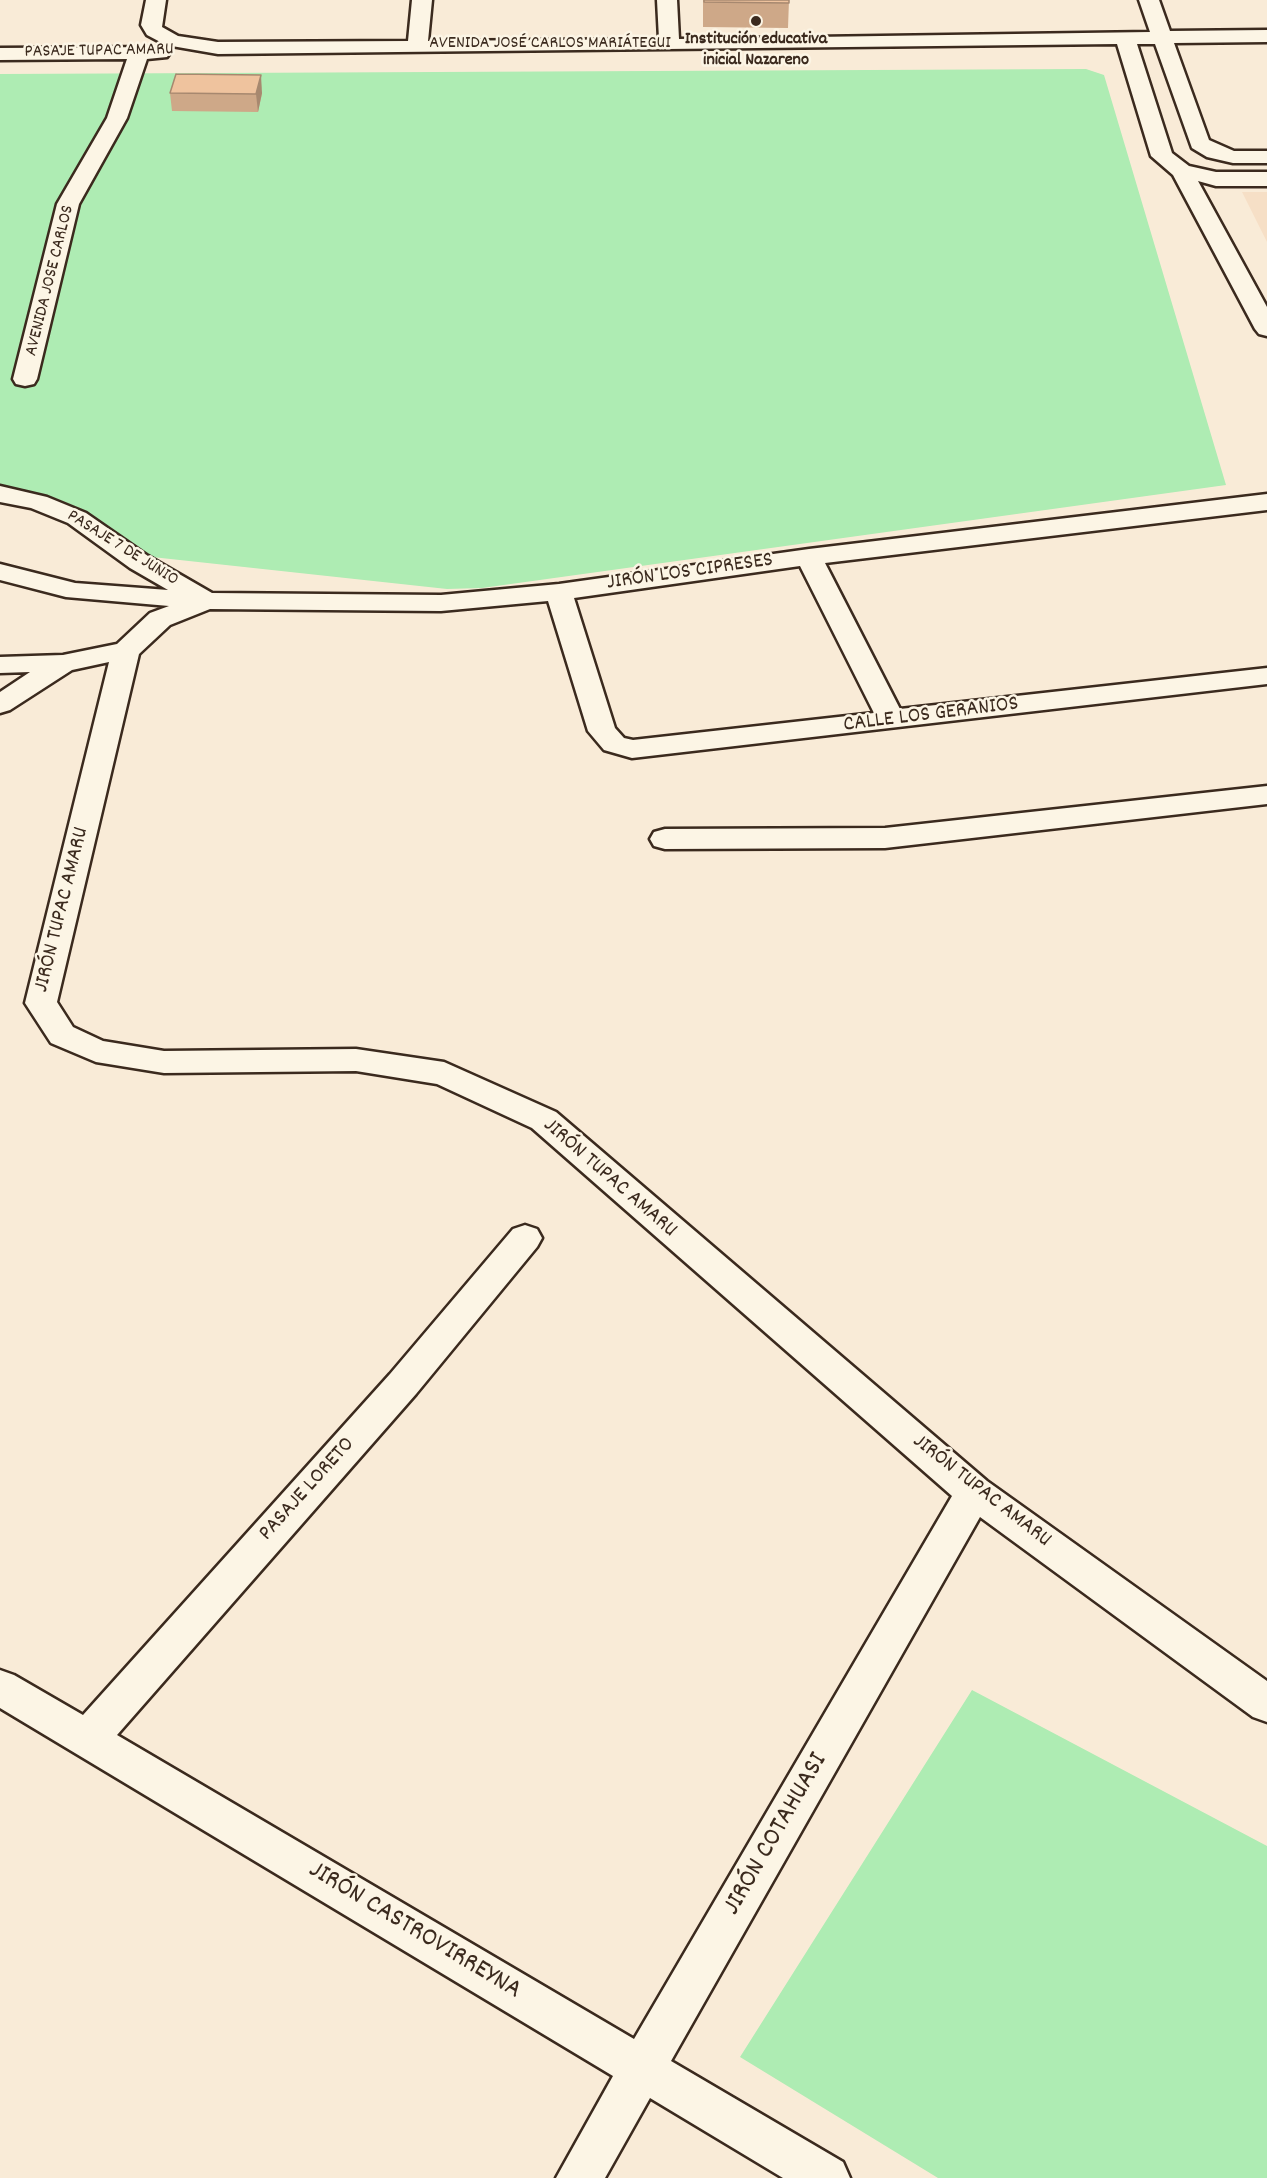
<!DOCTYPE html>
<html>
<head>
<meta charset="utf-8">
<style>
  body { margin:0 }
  canvas { display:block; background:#f9ebd7 }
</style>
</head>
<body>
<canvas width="1267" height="2178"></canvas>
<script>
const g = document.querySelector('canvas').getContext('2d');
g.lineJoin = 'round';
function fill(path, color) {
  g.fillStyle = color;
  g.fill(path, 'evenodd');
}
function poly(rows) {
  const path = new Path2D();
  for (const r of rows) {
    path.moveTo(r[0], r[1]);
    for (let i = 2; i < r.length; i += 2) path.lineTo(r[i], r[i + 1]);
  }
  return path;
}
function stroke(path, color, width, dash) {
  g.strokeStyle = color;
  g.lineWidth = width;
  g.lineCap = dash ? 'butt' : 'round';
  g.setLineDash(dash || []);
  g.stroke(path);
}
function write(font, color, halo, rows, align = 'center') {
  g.font = font + ' Dekko,sans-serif';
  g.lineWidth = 5;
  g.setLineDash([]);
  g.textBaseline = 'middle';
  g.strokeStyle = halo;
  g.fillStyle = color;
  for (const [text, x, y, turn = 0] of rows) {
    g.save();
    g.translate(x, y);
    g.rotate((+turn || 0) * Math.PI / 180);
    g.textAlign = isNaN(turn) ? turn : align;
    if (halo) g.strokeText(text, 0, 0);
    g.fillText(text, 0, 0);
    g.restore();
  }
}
const built = poly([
  [1242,192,1267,192,1267,242]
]);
const green = poly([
  [1086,69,1104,75,1226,485,482,588,447,589,152,557,79,508,55,498,0,487,0,74],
  [972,1690,1267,1846,1267,2178,938,2178,740,2057]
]);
const minor = poly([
  [146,0,166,0,162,27,178,36,218,42,408,41,412,0,432,0,428,41,659,39,657,0,677,0,679,39,1150,32,1139,0,1159,0,1170,31,1267,30,1267,42,1174,43,1209,140,1234,151,1267,151,1267,163,1233,163,1207,157,1192,148,1155,44,1137,44,1172,153,1189,166,1216,172,1267,172,1267,186,1216,186,1198,181,1267,307,1267,336,1259,334,1255,329,1173,175,1151,156,1117,44,218,54,166,45,147,35,141,25,146,0],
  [160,47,167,49,170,53,167,57,147,59,127,118,79,204,37,379,34,384,25,386,16,384,13,379,57,204,107,118,127,59,0,60,0,48,160,47],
  [0,486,47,497,86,513,148,556,212,593,441,595,559,584,809,549,1267,494,1267,510,825,563,900,709,1267,668,1267,684,632,758,604,750,588,731,548,601,441,611,210,609,170,625,139,654,57,1002,73,1027,103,1041,164,1051,356,1049,444,1062,556,1112,987,1481,1267,1681,1267,1722,1253,1717,980,1517,671,2061,843,2162,850,2178,783,2178,650,2098,605,2178,556,2178,613,2076,0,1708,0,1670,14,1675,83,1715,390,1374,513,1229,525,1225,537,1229,542,1238,537,1247,416,1394,117,1735,634,2039,952,1496,532,1128,437,1084,356,1071,164,1073,96,1062,51,1043,25,1003,109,662,72,670,10,710,0,713,0,692,30,672,0,673,0,657,63,655,117,644,150,613,169,606,66,597,0,580,0,564,75,583,168,590,130,568,68,523,31,508,0,502,0,486],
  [800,566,874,713,633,740,624,738,615,728,574,598,800,566],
  [1267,786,1267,804,885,848,665,849,654,846,650,839,654,832,665,829,885,828,1267,786]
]);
const wall = poly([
  [703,0,789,0,788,28,703,27],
  [170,93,262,93,258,112,172,111]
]);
const shadedWall = poly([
  [261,75,262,93,258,112,256,94]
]);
const building = poly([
  [704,0,789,0,789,3,704,2,704,0],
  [176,74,261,75,256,94,170,93,176,74]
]);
const markers = [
  [756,21,6,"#3b2a1e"]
];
const farPoinames = [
  ["Institución educativa",756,41],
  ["inicial Nazareno",756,62]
];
const farStreetnames = [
  ["AVENIDA JOSÉ CARLOS MARIÁTEGUI",550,45],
  ["PASAJE TUPAC AMARU",99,52,-1],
  ["AVENIDA JOSE CARLOS",51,281,-76],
  ["PASAJE 7 DE JUNIO",122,549,32]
];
const streetNames = [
  ["JIRÓN LOS CIPRESES",690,573,-8],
  ["CALLE LOS GERANIOS",931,716,-7],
  ["JIRÓN TUPAC AMARU",63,910,-76],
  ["JIRÓN TUPAC AMARU",609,1179,41],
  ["PASAJE LORETO",308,1490,-48],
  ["JIRÓN TUPAC AMARU",981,1492,38]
];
const nearStreetnames = [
  ["JIRÓN COTAHUASI",777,1835,-60],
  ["JIRÓN CASTROVIRREYNA",414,1932,31]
];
fill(built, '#f6dfc6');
fill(green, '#aeecb3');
stroke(minor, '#3b2a1e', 5);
fill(minor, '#fcf5e5');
fill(wall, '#cea888');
fill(shadedWall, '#a7886f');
fill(building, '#efc39e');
stroke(building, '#a7886f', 1.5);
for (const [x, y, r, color] of markers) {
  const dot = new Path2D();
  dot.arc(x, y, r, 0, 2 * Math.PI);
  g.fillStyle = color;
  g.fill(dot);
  stroke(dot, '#fcf5e5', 2);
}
write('bold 18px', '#3b2a1e', '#fcf5e5', farPoinames);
write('18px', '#3b2a1e', '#fcf5e5', farStreetnames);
write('22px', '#3b2a1e', '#fcf5e5', streetNames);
write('27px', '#3b2a1e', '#fcf5e5', nearStreetnames);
</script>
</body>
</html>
